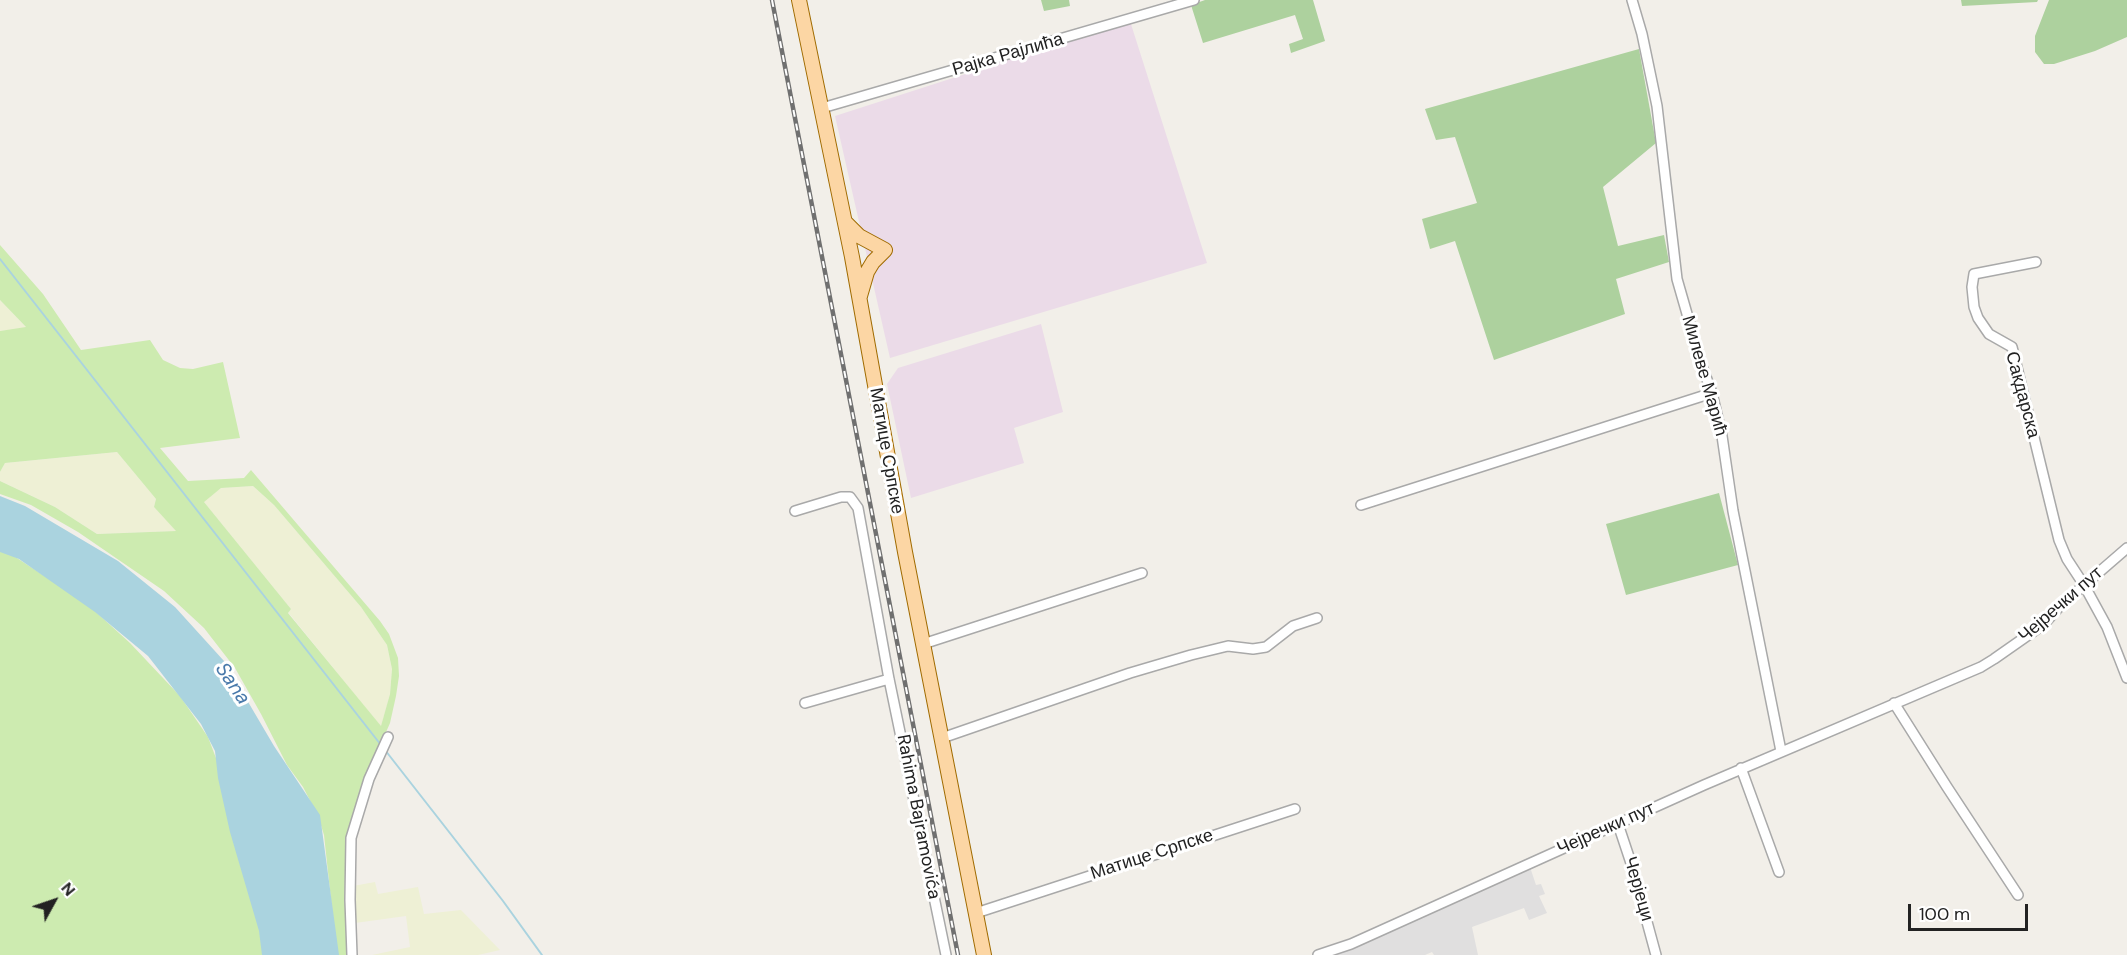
<!DOCTYPE html>
<html>
<head>
<meta charset="utf-8">
<style>
  body { margin:0 }
  #map { position:relative; width:2127px; height:955px; overflow:hidden; background:#f2efe9; font-family:"DM Sans",sans-serif }
  canvas { display:block }
  .north { position:absolute; left:24px; top:871px; width:60px; height:60px; -webkit-text-stroke:4px #fff; paint-order:stroke; rotate:50deg; font-size:16px; font-weight:700; line-height:24px; text-align:center; color:#222 }
  .north::after { content:''; display:block; margin:auto; width:21px; height:27px; background:#222; clip-path:polygon(50% 0,100% 100%,50% 72%,0 100%) }
  .scale { position:absolute; left:1908px; top:904px; width:120px; height:27px; box-sizing:border-box; border:3px solid #222; border-top:0; padding-left:8px; font-size:18px; line-height:21px; white-space:nowrap; color:#222; -webkit-text-stroke:4px #fff; paint-order:stroke }
</style>
</head>
<body>
<div id="map">
<canvas width="2127" height="955"></canvas>
<div class="north">N</div>
<div class="scale">100 m</div>
</div>
<script>
const g = document.querySelector('canvas').getContext('2d');
g.lineJoin = 'round';
function fill(path, color) {
  g.fillStyle = color;
  g.fill(path, 'evenodd');
}
function poly(rows) {
  const path = new Path2D();
  for (const r of rows) {
    path.moveTo(r[0], r[1]);
    for (let i = 2; i < r.length; i += 2) path.lineTo(r[i], r[i + 1]);
  }
  return path;
}
function stroke(path, color, width, dash) {
  g.strokeStyle = color;
  g.lineWidth = width;
  g.lineCap = dash ? 'butt' : 'round';
  g.setLineDash(dash || []);
  g.stroke(path);
}
function write(font, color, halo, rows, align = 'center') {
  g.font = font + ' "DM Sans",sans-serif';
  g.lineWidth = 6;
  g.setLineDash([]);
  g.textBaseline = 'middle';
  g.strokeStyle = halo;
  g.fillStyle = color;
  for (const [text, x, y, turn = 0] of rows) {
    g.save();
    g.translate(x, y);
    g.rotate((+turn || 0) * Math.PI / 180);
    g.textAlign = isNaN(turn) ? turn : align;
    if (halo) g.strokeText(text, 0, 0);
    g.fillText(text, 0, 0);
    g.restore();
  }
}
const residential = poly([
  [1530,867,1536,885,1541,884,1545,894,1539,896,1547,913,1529,920,1524,908,1472,927,1478,955,1434,955,1432,952,1425,955,1332,955]
]);
const industrial = poly([
  [1130,21,1207,263,890,358,835,116],
  [1041,324,1063,412,1014,428,1024,463,911,498,887,384,898,368]
]);
const farmland = poly([
  [0,300,27,328,0,331],
  [117,452,156,499,154,507,177,531,97,534,55,507,0,481,0,472,5,463],
  [253,486,274,505,361,607,387,645,392,669,390,694,381,727,288,612,291,609,203,501,221,488],
  [375,882,378,894,418,887,424,914,461,910,500,950,478,955,372,955,410,947,406,916,355,923,353,886]
]);
const grass = poly([
  [0,245,43,294,81,350,150,340,163,360,180,368,193,369,223,362,240,438,160,448,188,481,244,478,251,470,380,621,389,634,398,658,399,676,396,696,390,723,370,769,352,820,349,955,337,955,324,835,318,816,303,787,287,765,261,714,235,668,204,628,164,591,78,532,31,505,0,494,0,481,55,507,97,534,176,531,154,507,156,499,117,452,5,463,0,472,0,331,26,327,0,300],
  [253,486,274,505,361,607,387,645,392,669,390,694,381,726,288,613,291,609,204,502,221,488],
  [0,547,86,603,130,643,180,696,208,737,225,782,260,933,263,955,0,955]
]);
const forest = poly([
  [1041,0,1069,0,1070,6,1044,11],
  [1205,0,1313,0,1325,41,1291,53,1289,44,1303,39,1295,15,1203,43,1191,5],
  [1961,0,2038,0,2037,2,1962,6],
  [2049,0,2127,0,2127,37,2095,51,2054,64,2044,64,2035,52,2035,36],
  [1639,49,1656,143,1603,187,1618,246,1664,235,1669,262,1616,279,1625,314,1494,360,1455,241,1430,249,1422,219,1477,203,1455,137,1436,140,1425,109],
  [1719,493,1738,565,1626,595,1606,524]
]);
const water = poly([
  [0,496,25,506,118,561,175,607,224,661,274,746,320,815,339,955,262,955,259,931,230,832,218,778,215,751,201,724,148,656,95,612,19,559,0,552]
]);
const stream = poly([
  [0,259,381,745],
  [385,750,503,901,542,955]
]);
const minor = poly([
  [1632,0,1642,34,1657,106,1677,279,1702,366,1712,393,1722,436,1733,511,1781,751],
  [822,108,1194,0],
  [2036,262,1974,274,1972,287,1974,307,1978,318,1989,334,2012,347,2059,540,2067,559,2084,585,2107,627,2127,678],
  [1361,505,1712,393],
  [795,511,841,497,850,497,858,508,889,679,946,955],
  [923,644,1142,573],
  [805,703,889,679],
  [1894,703,1947,787,2018,895],
  [942,738,1130,673,1191,655,1228,646,1253,649,1266,647,1293,626,1317,618],
  [1741,768,1779,872],
  [1618,824,1631,863,1656,955],
  [976,913,1295,809],
  [352,955,350,900,351,838,369,779,388,737],
  [1318,955,1351,944,1704,785,1981,667,1994,659,2044,624,2060,606,2127,548]
]);
const primary = poly([
  [799,0,852,257,905,552,984,955],
  [845,222,859,236,885,250,873,262,867,272,860,296]
]);
const rail = poly([
  [772,0,958,955]
]);
const streetNames = [
  ["Рајка Рајлића",1008,55,-16],
  ["Милеве Мaрић",1704,376,74],
  ["Сакдарска",2022,395,75],
  ["Матице Српске",886,451,80],
  ["Чејречки пут",2061,605,-41],
  ["Rahima Bajramovića",918,817,79],
  ["Чејречки пут",1606,829,-24],
  ["Матице Српске",1152,855,-18],
  ["Черјеци",1638,889,74]
];
const waterNames = [
  ["Sana",232,684,56]
];
fill(residential, '#e0dfdf');
fill(industrial, '#ebdbe8');
fill(farmland, '#eef0d5');
fill(grass, '#cdebb0');
fill(forest, '#add19e');
fill(water, '#aad3df');
stroke(stream, '#aad3df', 2);
stroke(minor, '#a9a9a9', 12);
stroke(primary, '#a06b00', 16);
stroke(minor, '#fff', 9);
stroke(primary, '#fcd6a4', 14);
stroke(rail, '#707070', 4.5);
stroke(rail, '#fff', 2, [7]);
write('18px', '#222', '#fff', streetNames);
write('italic 20px', '#4a7aab', '#fff', waterNames);
</script>
</body>
</html>
